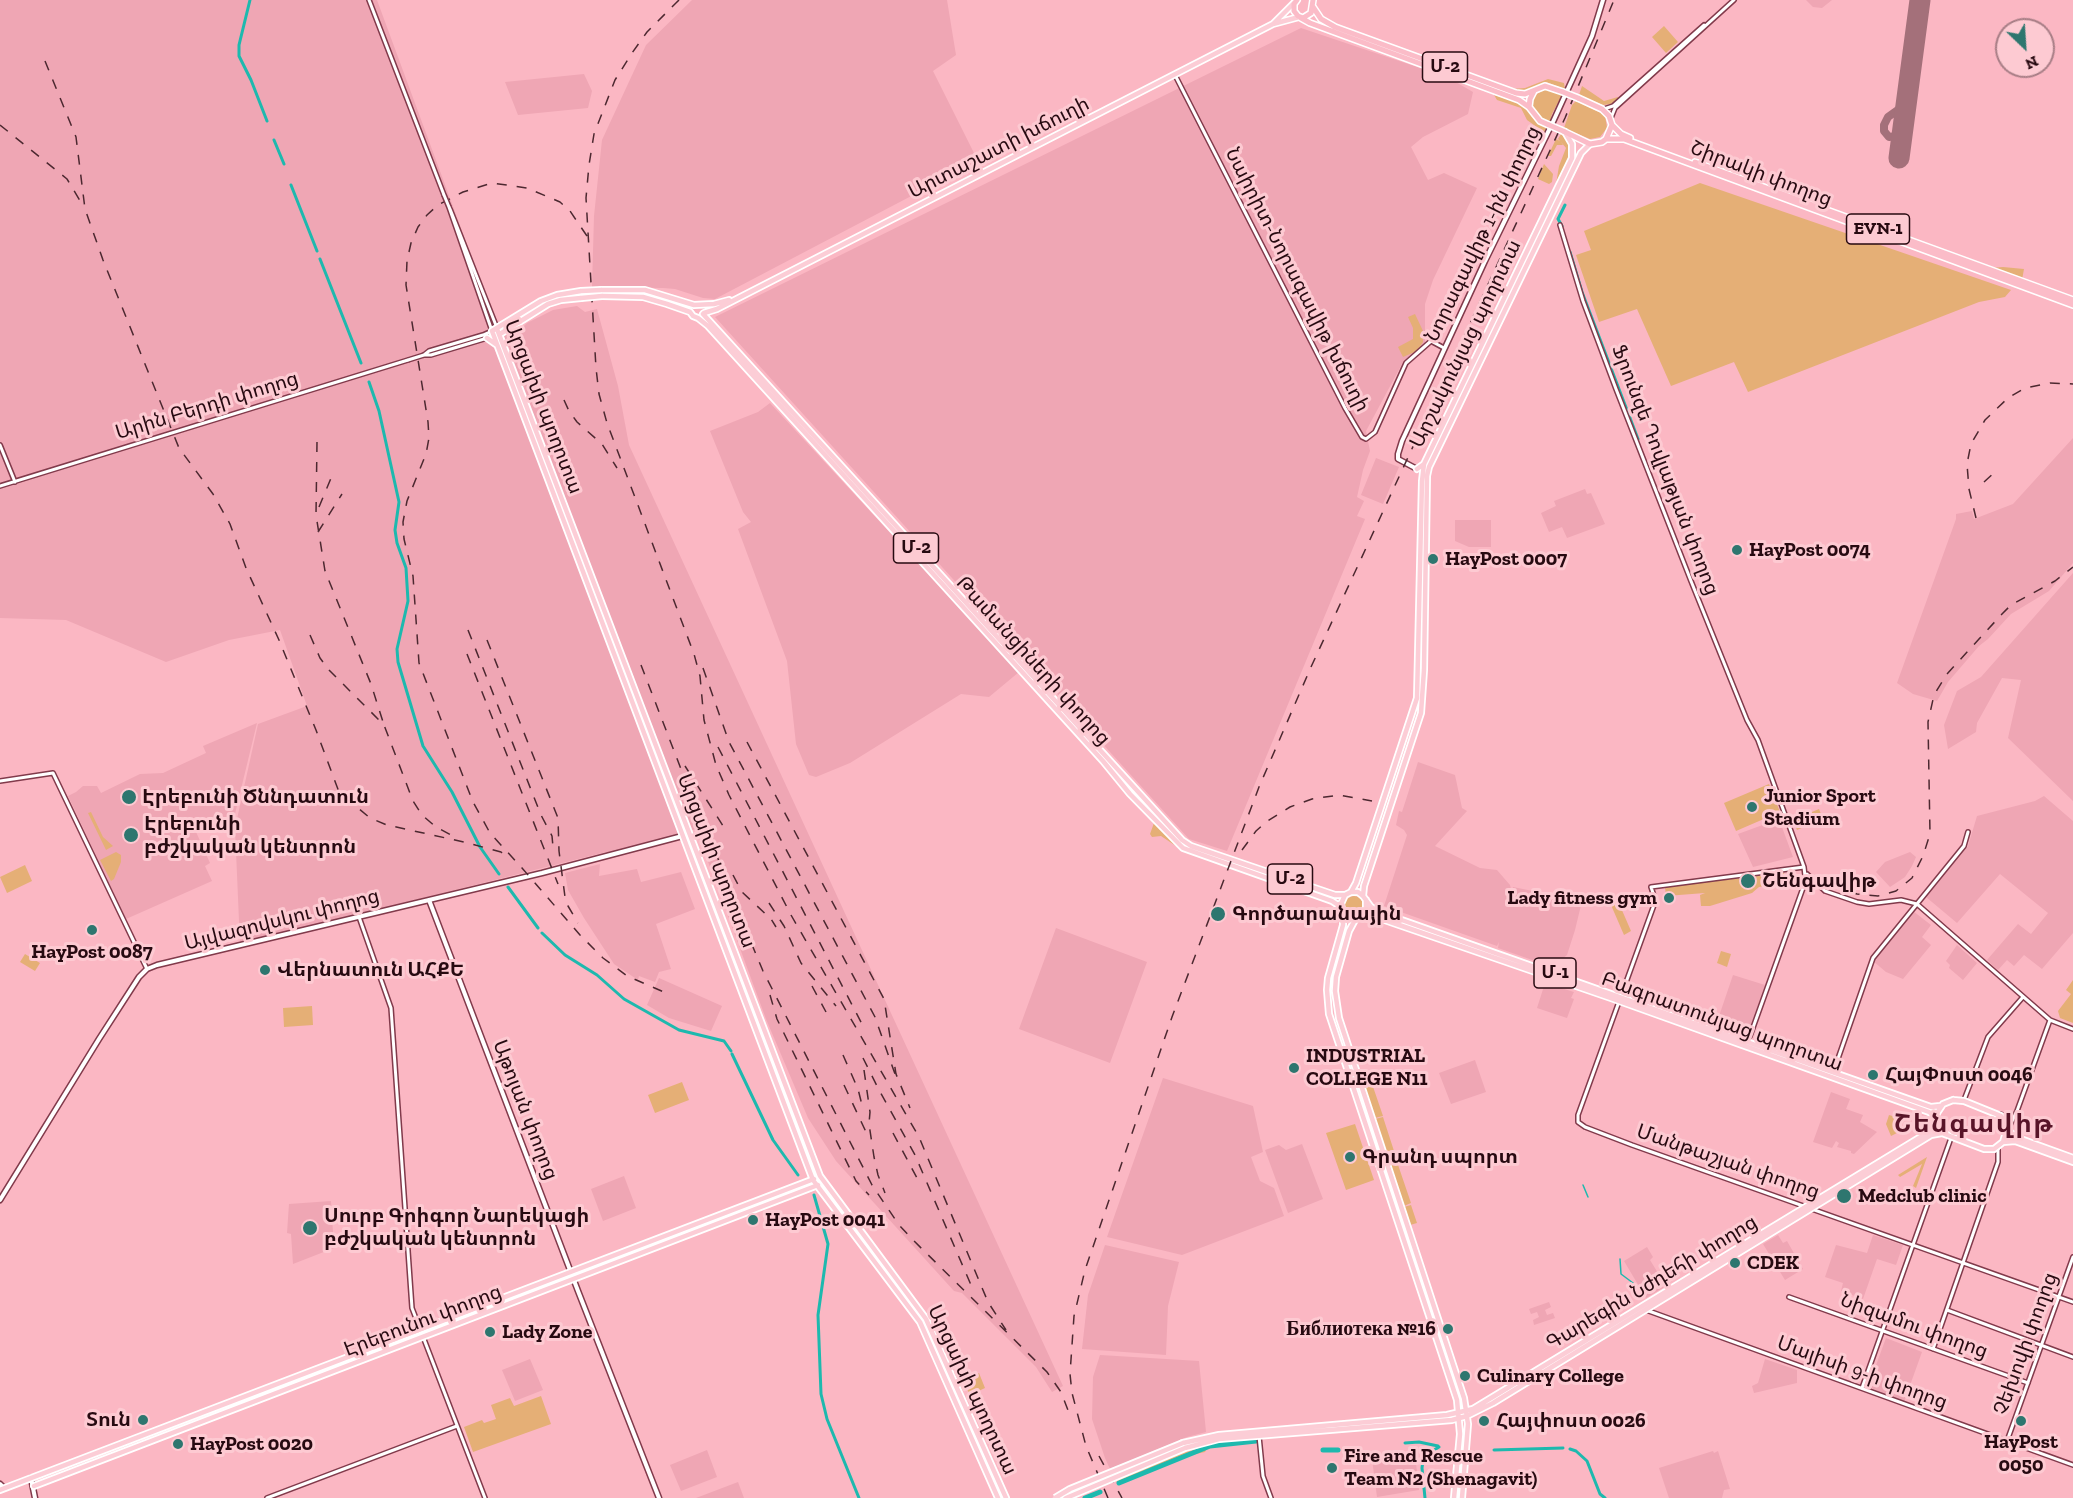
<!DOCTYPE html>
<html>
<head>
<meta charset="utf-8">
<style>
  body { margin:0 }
  #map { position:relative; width:2073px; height:1498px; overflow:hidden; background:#fbb7c3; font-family:"Zilla Slab",serif }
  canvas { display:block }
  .north { position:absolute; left:1995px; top:18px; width:60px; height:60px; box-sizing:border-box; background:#fdcad2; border:2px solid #a77d85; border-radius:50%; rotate:155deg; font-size:16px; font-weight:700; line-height:24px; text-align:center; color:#270a11 }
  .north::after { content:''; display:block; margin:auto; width:21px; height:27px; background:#2e766f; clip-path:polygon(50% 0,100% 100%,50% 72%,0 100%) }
</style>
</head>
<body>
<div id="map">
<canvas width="2073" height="1498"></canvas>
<div class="north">N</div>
</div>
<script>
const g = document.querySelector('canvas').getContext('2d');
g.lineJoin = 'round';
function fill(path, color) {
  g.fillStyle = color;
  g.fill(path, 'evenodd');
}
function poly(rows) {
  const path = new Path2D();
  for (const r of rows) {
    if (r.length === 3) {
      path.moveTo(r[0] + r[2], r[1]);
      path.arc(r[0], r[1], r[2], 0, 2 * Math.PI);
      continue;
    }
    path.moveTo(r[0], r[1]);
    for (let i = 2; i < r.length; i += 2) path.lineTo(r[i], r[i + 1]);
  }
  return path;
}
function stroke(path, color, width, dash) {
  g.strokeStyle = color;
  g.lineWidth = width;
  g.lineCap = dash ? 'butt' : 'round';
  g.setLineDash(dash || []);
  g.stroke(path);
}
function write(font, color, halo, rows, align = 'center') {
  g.font = font + ' "Zilla Slab","Noto Sans Armenian",serif';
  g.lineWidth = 6;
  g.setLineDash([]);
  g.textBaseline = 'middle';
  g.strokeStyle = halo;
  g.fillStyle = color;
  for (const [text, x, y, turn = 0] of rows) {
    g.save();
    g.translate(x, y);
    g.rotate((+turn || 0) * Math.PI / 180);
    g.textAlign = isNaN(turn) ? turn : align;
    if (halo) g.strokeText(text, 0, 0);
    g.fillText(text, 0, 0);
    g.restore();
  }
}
const built = poly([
  [0,0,377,0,500,334,522,328,527,323,553,310,577,306,585,312,597,309,618,386,629,445,1063,1386,1052,1392,1036,1367,962,1293,954,1291,836,1161,808,1118,766,1019,696,829,609,854,606,852,240,944,235,828,258,724,307,706,280,630,229,640,166,662,66,620,0,618],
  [692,0,947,0,956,55,933,71,978,161,715,299,703,298,675,289,663,288,592,287,594,216,602,140,646,45],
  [1806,0,1832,0,1822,8,1813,7],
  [1301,28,1447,77,1473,92,1468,114,1423,137,1411,147,1428,180,1444,173,1477,188,1433,280,1425,304,1425,344,1403,362,1366,431,1370,451,1363,470,1357,497,1364,501,1357,516,1365,519,1227,851,1189,839,715,317],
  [584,74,592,91,588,108,518,115,505,82],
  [770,403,1019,672,989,697,961,694,850,763,816,777,809,775,796,744,787,661,738,529,751,522,743,512,710,431,758,412],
  [2073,438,2073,563,2049,591,2011,614,1988,639,1979,646,1948,682,1937,701,1913,694,1897,683,1956,519,1956,514,1972,511,1974,519,2013,504],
  [1376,458,1399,467,1383,504,1361,495],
  [1585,489,1587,494,1591,493,1605,524,1567,538,1562,527,1549,532,1541,513,1556,506,1554,501],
  [1455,520,1491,520,1491,547,1469,547,1455,541],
  [2073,573,2073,801,2008,738,2021,680,2002,678,1977,723,1976,732,1948,749,1944,725,1957,691,1981,677],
  [257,723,234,818,192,823,210,863,205,866,212,881,126,919,68,796,76,792,83,786,97,786,101,793,140,774,163,773,206,753,203,746],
  [1418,762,1455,775,1462,808,1467,811,1435,846,1480,868,1497,870,1510,885,1512,893,1513,887,1582,901,1575,930,1567,955,1561,960,1558,969,1498,948,1499,942,1497,946,1384,906,1407,835,1404,830,1396,825,1399,811,1402,812],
  [2044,796,2073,821,2073,933,2042,969,2024,955,2014,966,2007,960,1998,970,1987,960,2018,924,2031,934,2048,913,2000,874,1957,923,1926,897,1968,846,1977,816,2035,801],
  [1779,819,1793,857,1753,867,1738,834],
  [1910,852,1916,857,1912,866,1905,877,1890,887,1876,872,1885,862],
  [600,864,599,876,637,869,641,882,681,872,695,909,656,924,671,969,659,972,655,982,639,976,638,980,614,964,584,918,568,890,565,873],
  [1913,911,1931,925,1922,937,1931,945,1903,979,1886,972,1873,961],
  [1056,928,1147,962,1110,1063,1019,1029],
  [1957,945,1977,963,1963,980,1949,968,1950,965,1946,961],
  [1733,975,1765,985,1747,1036,1716,1025],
  [659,978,722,1006,711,1031,669,1018,647,1005],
  [1545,983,1574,992,1571,998,1574,999,1567,1018,1537,1008],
  [1475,1060,1486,1092,1451,1104,1439,1073],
  [1163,1078,1253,1106,1263,1152,1251,1157,1260,1181,1274,1188,1284,1216,1182,1255,1107,1237],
  [1831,1092,1850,1099,1846,1109,1863,1115,1860,1122,1877,1132,1854,1154,1851,1153,1851,1151,1837,1147,1839,1143,1836,1141,1832,1148,1813,1142],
  [1302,1144,1323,1199,1288,1213,1265,1150,1279,1145,1286,1150],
  [624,1176,636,1208,603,1221,591,1189],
  [331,1201,334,1248,293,1264,291,1234,287,1233,289,1204],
  [1778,1235,1783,1243,1787,1241,1803,1269,1785,1280,1763,1244],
  [1873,1235,1903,1245,1896,1265,1877,1259,1863,1299,1841,1291,1843,1283,1825,1277,1836,1245,1867,1253],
  [1105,1245,1179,1262,1168,1306,1166,1355,1082,1349,1088,1295],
  [1647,1247,1653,1257,1650,1260,1666,1286,1646,1298,1624,1261],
  [1549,1302,1551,1307,1545,1310,1547,1315,1553,1313,1555,1318,1534,1325,1533,1320,1539,1317,1537,1312,1531,1314,1529,1309],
  [1886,1338,1922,1352,1904,1402,1868,1387],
  [1100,1355,1199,1361,1206,1432,1187,1437,1110,1469,1105,1458,1092,1419,1093,1377],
  [530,1359,543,1390,515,1401,502,1370],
  [1765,1359,1797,1370,1797,1383,1754,1393,1752,1386,1758,1383],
  [707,1450,717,1477,681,1491,670,1465],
  [1713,1451,1714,1453,1718,1451,1730,1489,1724,1490,1722,1498,1669,1498,1659,1468],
  [1415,1454,1419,1490,1377,1497,1372,1459],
  [738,1482,744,1498,696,1498]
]);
const green = poly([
  [1664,26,1678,42,1666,53,1652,37],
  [1548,79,1564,83,1565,89,1546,82,1524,91,1512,89,1525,88],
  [1582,86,1604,101,1618,97,1618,99,1611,104,1603,105,1579,95],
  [1545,89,1562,95,1552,114,1550,122,1541,118,1532,107,1534,96],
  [1494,95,1517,102,1525,107,1533,118,1548,127,1545,133,1527,120,1521,108,1497,100],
  [1576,101,1605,115,1607,128,1600,137,1590,139,1564,128,1572,105],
  [1561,134,1568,140,1570,149,1569,156,1556,184,1559,166,1566,148,1561,142,1563,145,1557,145,1551,156,1548,156,1556,139,1560,141,1558,139],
  [1544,164,1553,174,1552,182,1549,184,1538,179],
  [1700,183,2011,290,2005,297,1979,302,1748,392,1734,362,1671,386,1637,309,1599,322,1576,255,1591,250,1584,231],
  [2003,267,2024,269,2022,280,1991,268],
  [1415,314,1423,331,1423,342,1417,351,1403,357,1398,347,1413,339,1413,328,1408,317],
  [1769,784,1780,812,1736,831,1724,803],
  [1819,809,1823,819,1797,830,1793,820],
  [91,812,103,837,113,846,106,850,88,813],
  [1154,823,1179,848,1161,836,1152,837,1150,834],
  [116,852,121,855,121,862,114,879,111,881,100,860],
  [25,865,32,881,7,893,0,877],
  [1784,873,1785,883,1759,887,1752,893,1710,906,1701,906,1700,895,1705,893,1666,896,1665,887],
  [1354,905,9],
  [1618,901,1631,931,1624,935,1611,905],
  [1721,951,1731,954,1727,967,1717,963],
  [25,954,40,963,35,971,20,962],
  [2073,980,2073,1023,2060,1018,2058,1011,2071,994,2066,990],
  [312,1006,313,1025,284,1027,283,1008],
  [1368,1072,1383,1116,1375,1118,1360,1075],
  [682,1082,689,1100,655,1113,648,1095],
  [1889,1115,1899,1118,1898,1121,1894,1122,1893,1128,1899,1132,1891,1136,1886,1124],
  [1383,1117,1394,1151,1387,1154,1375,1119],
  [1355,1124,1374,1180,1346,1190,1326,1133],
  [1394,1153,1411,1203,1404,1206,1387,1155],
  [1927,1157,1916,1188,1913,1186,1922,1164,1900,1177,1898,1175],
  [1411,1205,1417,1223,1410,1225,1404,1207],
  [979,1373,985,1388,970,1395,963,1381],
  [541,1396,551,1424,473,1452,464,1427,482,1420,484,1423,496,1419,491,1405,510,1398,514,1406],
  [1208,1446,1205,1452,1187,1456,1123,1482,1114,1481,1186,1452]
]);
const stream = poly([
  [1583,1185,1588,1197],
  [1620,1259,1621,1274,1637,1286,1637,1298]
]);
const canal = poly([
  [250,0,239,45,239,56,251,80,267,121],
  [274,140,284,164],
  [291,185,317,251],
  [1562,226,1558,219,1565,205],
  [1570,252,1582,292,1638,439],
  [320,259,361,363],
  [369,382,379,411,399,502,395,530,397,543,406,568,408,601,397,649,398,662,423,746,452,792,480,847,499,874],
  [508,887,538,928],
  [542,933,565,955,597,975,624,999,679,1030,724,1041,731,1051],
  [732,1054,773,1140,798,1175],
  [814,1195,828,1244,818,1315,821,1394,827,1419,859,1498],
  [1405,1443,1419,1442,1438,1446],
  [1570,1449,1576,1451,1587,1461,1600,1494,1605,1498],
  [1494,1450,1563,1448],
  [1425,1498,1422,1468,1423,1460,1426,1455,1439,1447]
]);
const river = poly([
  [1323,1450,1338,1450],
  [1119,1483,1210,1446,1256,1441],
  [1085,1498,1100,1492]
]);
const taxiway = poly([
  [1902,130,1897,136,1889,137,1884,131,1884,125,1888,117,1902,107,1907,99]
]);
const runway = poly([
  [1899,158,1920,0]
]);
const tertiary = poly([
  [369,0,444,195],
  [1175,75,1345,408,1362,437,1366,439,1375,432,1406,363,1431,341,1444,348],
  [1604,109,1613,106,1704,25],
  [1611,118,1615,108,1734,0],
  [450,209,497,328],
  [1560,225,1583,301,1616,389,1691,581,1747,720,1758,740,1804,867,1805,876,1803,888,1750,1036,1745,1042],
  [424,355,429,351,483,335,492,331,449,207],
  [424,355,431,355,494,336],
  [0,445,15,482],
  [0,486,408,360],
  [0,781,53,773,147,969],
  [1804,867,1651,887,1655,899,1654,905,1578,1115,1578,1122,1585,1127,1632,1145,2073,1302],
  [1807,874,1825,891,1857,902,1869,904,1901,900,1917,904,2050,1020,2073,1029],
  [359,917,391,1008,412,1308,485,1498],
  [1833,1073,1873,958,1964,846,1968,832],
  [1964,1100,1988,1037,2023,997],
  [2000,1114,2013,1118],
  [2007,1127,2010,1125,2017,1111,2050,1020],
  [1789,1297,2028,1383],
  [1646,1310,2073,1465],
  [1947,1310,2073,1357],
  [1933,1349,1998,1162,1998,1147],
  [1862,1388,1951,1138],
  [1259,1436,1263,1476,1271,1498],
  [2007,1441,2073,1257],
  [267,1498,457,1426]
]);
const secondary = poly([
  [1417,469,1398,459,1398,454,1402,441,1485,261,1552,124,1592,36,1603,0],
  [429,900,578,1291,659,1498],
  [0,1200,99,1039,139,977,147,969,157,965,542,873,690,834],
  [31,1478,35,1498],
  [0,1484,4,1488]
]);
const primary = poly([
  [1273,24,1294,3],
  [601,290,645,290,694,305,714,304,729,300],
  [581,291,557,295,541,301,492,331,813,1180,920,1322,998,1498],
  [602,296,643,297,667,304,690,312,693,316,698,318,708,326,1103,761,1130,794,1183,848,1332,901,1341,907],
  [704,313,717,309,1273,24,1299,17],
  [703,314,1182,840,1191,846,1335,895,1345,895],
  [497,329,820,1176,926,1319,1006,1498],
  [500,334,548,304,561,300,581,298],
  [487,338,497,345],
  [1417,469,1424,464],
  [1351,892,1356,883,1417,698,1422,481,1424,464,1572,158,1572,144,1565,132],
  [1363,896,1364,886,1421,713,1424,670,1427,476,1429,467,1581,153,1590,144],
  [1366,900,1366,908,1359,917,1349,917,1342,910,1341,904,1345,895,1351,892,1358,892,1363,896,1371,907,1379,912,1931,1107,1940,1106],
  [1343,912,1343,925,1328,978,1327,990,1329,1014,1457,1400,1460,1434,1454,1498],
  [1361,917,1376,917,1611,998,1929,1112,1936,1117],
  [1356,918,1349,931,1336,977,1335,991,1339,1018,1464,1398,1468,1424,1462,1498],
  [1953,1100,1964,1101,2001,1116,2007,1128,2003,1142,1994,1149,1984,1149,1942,1133,1936,1122,1937,1113,1943,1104,1953,1100],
  [2007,1130,2018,1138,2073,1158],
  [2003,1142,2015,1141,2073,1162],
  [1183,1443,1219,1435,1447,1415,1473,1409,1929,1132,1937,1124],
  [1185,1448,1219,1439,1452,1420,1467,1416,1493,1403,1931,1135,1942,1133],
  [34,1486,818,1185],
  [0,1490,814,1179]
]);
const trunk = poly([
  [1297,0,1294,4,1294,11,1298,16,1303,18,1311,13,1313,0],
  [1313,7,1321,19,1335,27,1516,93,1525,94,1545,86,1563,92],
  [1301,18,1310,23,1519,100,1529,107,1540,121,1549,125],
  [1578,98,1602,109,1609,116,1612,125,1606,139],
  [1529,107,1530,99,1534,91],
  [1612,125,1621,134,1630,138],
  [1563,131,1590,144,1602,142,1606,139,1624,139,2073,305],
  [1695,162,2073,300]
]);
const rail = poly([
  [679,0,647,32,632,53,615,80,594,134,589,165,586,198,596,368,599,394,607,423,694,654,700,676,704,720,716,765,729,795,791,915,919,1137,988,1302,1006,1330],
  [45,61,76,137,85,209,103,260,166,416,179,448,213,494,230,524,246,568,279,640,316,730,339,792,370,818,387,825,464,842,501,852,508,857],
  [0,125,67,179,82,204],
  [587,236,570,211,560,202,527,188,492,183,463,192,438,205,427,215,418,227,411,243,407,261,406,285,428,422,429,438,426,454,407,501,403,522,404,539,413,576,419,663,473,802,490,833,522,868,580,935,603,958,627,976,666,993],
  [564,400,569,411,577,422,602,444,617,468],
  [317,442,316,515,325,571,371,684,384,725],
  [1984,482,1996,471],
  [319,507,334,471],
  [1976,518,1969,489,1967,464,1971,444,1985,420,2008,398,2025,388,2050,383,2073,384],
  [318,532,342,494],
  [468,630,541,815,552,836,553,847],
  [310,635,320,658,329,670,384,725,413,801,422,815,436,827,451,835],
  [487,640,558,818,559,851,565,897,568,906,578,923],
  [467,654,558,884],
  [641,665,701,821,724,872,742,921,763,971,872,1185,899,1225,914,1241,1047,1372,1061,1392,1071,1418],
  [703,668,729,742,875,1017,895,1074],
  [747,742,884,999,896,1074,910,1108],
  [718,747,862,1024],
  [685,766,725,829],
  [1242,850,1256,831,1266,822,1290,807,1312,799,1339,795,1372,801],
  [733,875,742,892,771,919,776,927],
  [1831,885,1857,894,1878,896,1896,891,1912,878,1923,856,1930,834,1928,722,1934,695,1947,674,2002,614,2011,605,2055,581,2073,567],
  [769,903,784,926,801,963,836,1006],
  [812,986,826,1012],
  [770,995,777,1019,856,1181,869,1195],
  [843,1055,858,1089,862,1105],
  [863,1058,879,1090,915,1155,971,1285],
  [864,1070,870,1112,869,1124,874,1157,878,1175,885,1193],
  [844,1085,866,1132],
  [893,1133,917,1178],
  [1099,1456,1122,1498],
  [1108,1498,1086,1446,1072,1393,1070,1374,1074,1316,1085,1270,1172,1017,1259,787,1311,667,1565,118,1614,0]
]);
const tertiaryBridge = poly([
  [444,195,449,207],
  [408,360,424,355]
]);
const primaryBridge = poly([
  [581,291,601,290],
  [581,298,602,296],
  [1055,1498,1070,1489,1183,1443],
  [1066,1498,1185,1448]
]);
const trunkBridge = poly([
  [1563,92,1578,98],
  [1549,125,1563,131]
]);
const markers = [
  [1737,550,6,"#2e766f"],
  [1433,559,6,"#2e766f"],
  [129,797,8,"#2e766f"],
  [1752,807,6,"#2e766f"],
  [131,835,8,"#2e766f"],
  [1748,881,8,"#2e766f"],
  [1669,898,6,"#2e766f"],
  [1218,914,8,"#2e766f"],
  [92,930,6,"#2e766f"],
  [265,970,6,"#2e766f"],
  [1294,1068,6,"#2e766f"],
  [1873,1075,6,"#2e766f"],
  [1350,1157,6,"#2e766f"],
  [1844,1196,8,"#2e766f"],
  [753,1220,6,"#2e766f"],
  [310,1228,8,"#2e766f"],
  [1735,1263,6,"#2e766f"],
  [1448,1329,6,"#2e766f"],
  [490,1332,6,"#2e766f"],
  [1465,1376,6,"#2e766f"],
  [143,1420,6,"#2e766f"],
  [1484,1421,6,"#2e766f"],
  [2021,1421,6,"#2e766f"],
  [178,1444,6,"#2e766f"],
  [1332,1468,6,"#2e766f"]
];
const shields = [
  [1445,67,45],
  [1878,229,63],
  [916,548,45],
  [1290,879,45],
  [1555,973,42]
];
const shieldNames = [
  ["Մ-2",1445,67],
  ["EVN-1",1878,229],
  ["Մ-2",916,548],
  ["Մ-2",1290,879],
  ["Մ-1",1555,973]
];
const streetNames = [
  ["Արտաշատի խճուղի",999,148,-27],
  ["Շիրակի փողոց",1761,174,21],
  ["Նորագավիթ 1-ին փողոց",1483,234,-64],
  ["Նաիրիտ-Նորագավիթ խճուղի",1297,280,63],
  ["Արշակունյաց պողոտա",1466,344,-64],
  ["Արին Բերդի փողոց",207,406,-17],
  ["Արցախի պողոտա",543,407,69],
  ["Ֆրունզե Դովլաթյան փողոց",1665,470,69],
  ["Թամանցիների փողոց",1033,661,48],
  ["Արցախի պողոտա",716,861,69],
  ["Այվազովսկու փողոց",282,920,-14],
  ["Բագրատունյաց պողոտա",1722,1022,20],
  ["Աթոյան փողոց",525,1110,69],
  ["Մանթաշյան փողոց",1728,1162,19],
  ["Գարեգին Նժդեհի փողոց",1652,1283,-31],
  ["Էրեբունու փողոց",423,1321,-21],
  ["Նիզամու փողոց",1914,1326,20],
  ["Չեխովի փողոց",2026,1344,-70],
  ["Մայիսի 9-ի փողոց",1862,1373,20],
  ["Արցախի պողոտա",972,1390,65]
];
const poiNames = [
  ["HayPost 0074",1749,550],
  ["HayPost 0007",1445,559],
  ["Junior Sport",1764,796],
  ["Stadium",1764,819],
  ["Էրեբունի Ծննդատուն",142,797],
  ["Էրեբունի",144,824],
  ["բժշկական կենտրոն",144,847],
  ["Շենգավիթ",1762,881],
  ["Lady fitness gym",1657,898,"right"],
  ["Գործարանային",1232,914],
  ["HayPost 0087",92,952,"center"],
  ["Վերնատուն ԱՀՔԵ",277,970],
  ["INDUSTRIAL",1306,1056],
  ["COLLEGE N11",1306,1079],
  ["ՀայՓոստ 0046",1885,1075],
  ["Գրանդ սպորտ",1362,1157],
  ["Medclub clinic",1858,1196],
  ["Սուրբ Գրիգոր Նարեկացի",324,1216],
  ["բժշկական կենտրոն",324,1239],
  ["HayPost 0041",765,1220],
  ["CDEK",1747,1263],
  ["Библиотека №16",1436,1329,"right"],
  ["Lady Zone",502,1332],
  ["Culinary College",1477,1376],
  ["Տուն",131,1420,"right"],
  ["Հայփոստ 0026",1496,1421],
  ["HayPost",2021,1442,"center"],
  ["0050",2021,1465,"center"],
  ["HayPost 0020",190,1444],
  ["Fire and Rescue",1344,1456],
  ["Team N2 (Shenagavit)",1344,1479]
];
const districtNames = [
  ["Շենգավիթ",1974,1125]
];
fill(built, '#efa6b4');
fill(green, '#e5af76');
stroke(stream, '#1db9ae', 1.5);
stroke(canal, '#1db9ae', 3);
stroke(river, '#1db9ae', 5);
stroke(taxiway, '#a4707a', 8);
stroke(runway, '#a4707a', 21);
stroke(tertiary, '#813a4b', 6);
stroke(secondary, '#813a4b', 7);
stroke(primary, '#fff', 8);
stroke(trunk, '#fff', 8);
stroke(tertiary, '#fff', 3);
stroke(secondary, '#fff', 4);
stroke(primary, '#fccdd6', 4.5);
stroke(trunk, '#fbbcc8', 5);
stroke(rail, '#4c2830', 1.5, [10, 10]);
stroke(tertiaryBridge, '#813a4b', 6, []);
stroke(primaryBridge, '#fff', 8, []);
stroke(trunkBridge, '#fff', 8, []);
stroke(tertiaryBridge, '#fff', 3);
stroke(primaryBridge, '#fccdd6', 4.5);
stroke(trunkBridge, '#fbbcc8', 5);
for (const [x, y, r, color] of markers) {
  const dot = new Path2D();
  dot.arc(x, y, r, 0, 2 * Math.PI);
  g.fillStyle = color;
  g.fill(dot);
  stroke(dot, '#fdcad2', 2);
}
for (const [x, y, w] of shields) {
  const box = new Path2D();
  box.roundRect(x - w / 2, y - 15, w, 30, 4.5);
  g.fillStyle = '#fdcad2';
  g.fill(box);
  stroke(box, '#270a11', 1.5);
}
write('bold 18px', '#270a11', null, shieldNames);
write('20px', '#270a11', '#fdcad2', streetNames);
write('bold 20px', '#270a11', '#fdcad2', poiNames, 'left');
g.letterSpacing = '1.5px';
write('bold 26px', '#581428', '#fdcad2', districtNames);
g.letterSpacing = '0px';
</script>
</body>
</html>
